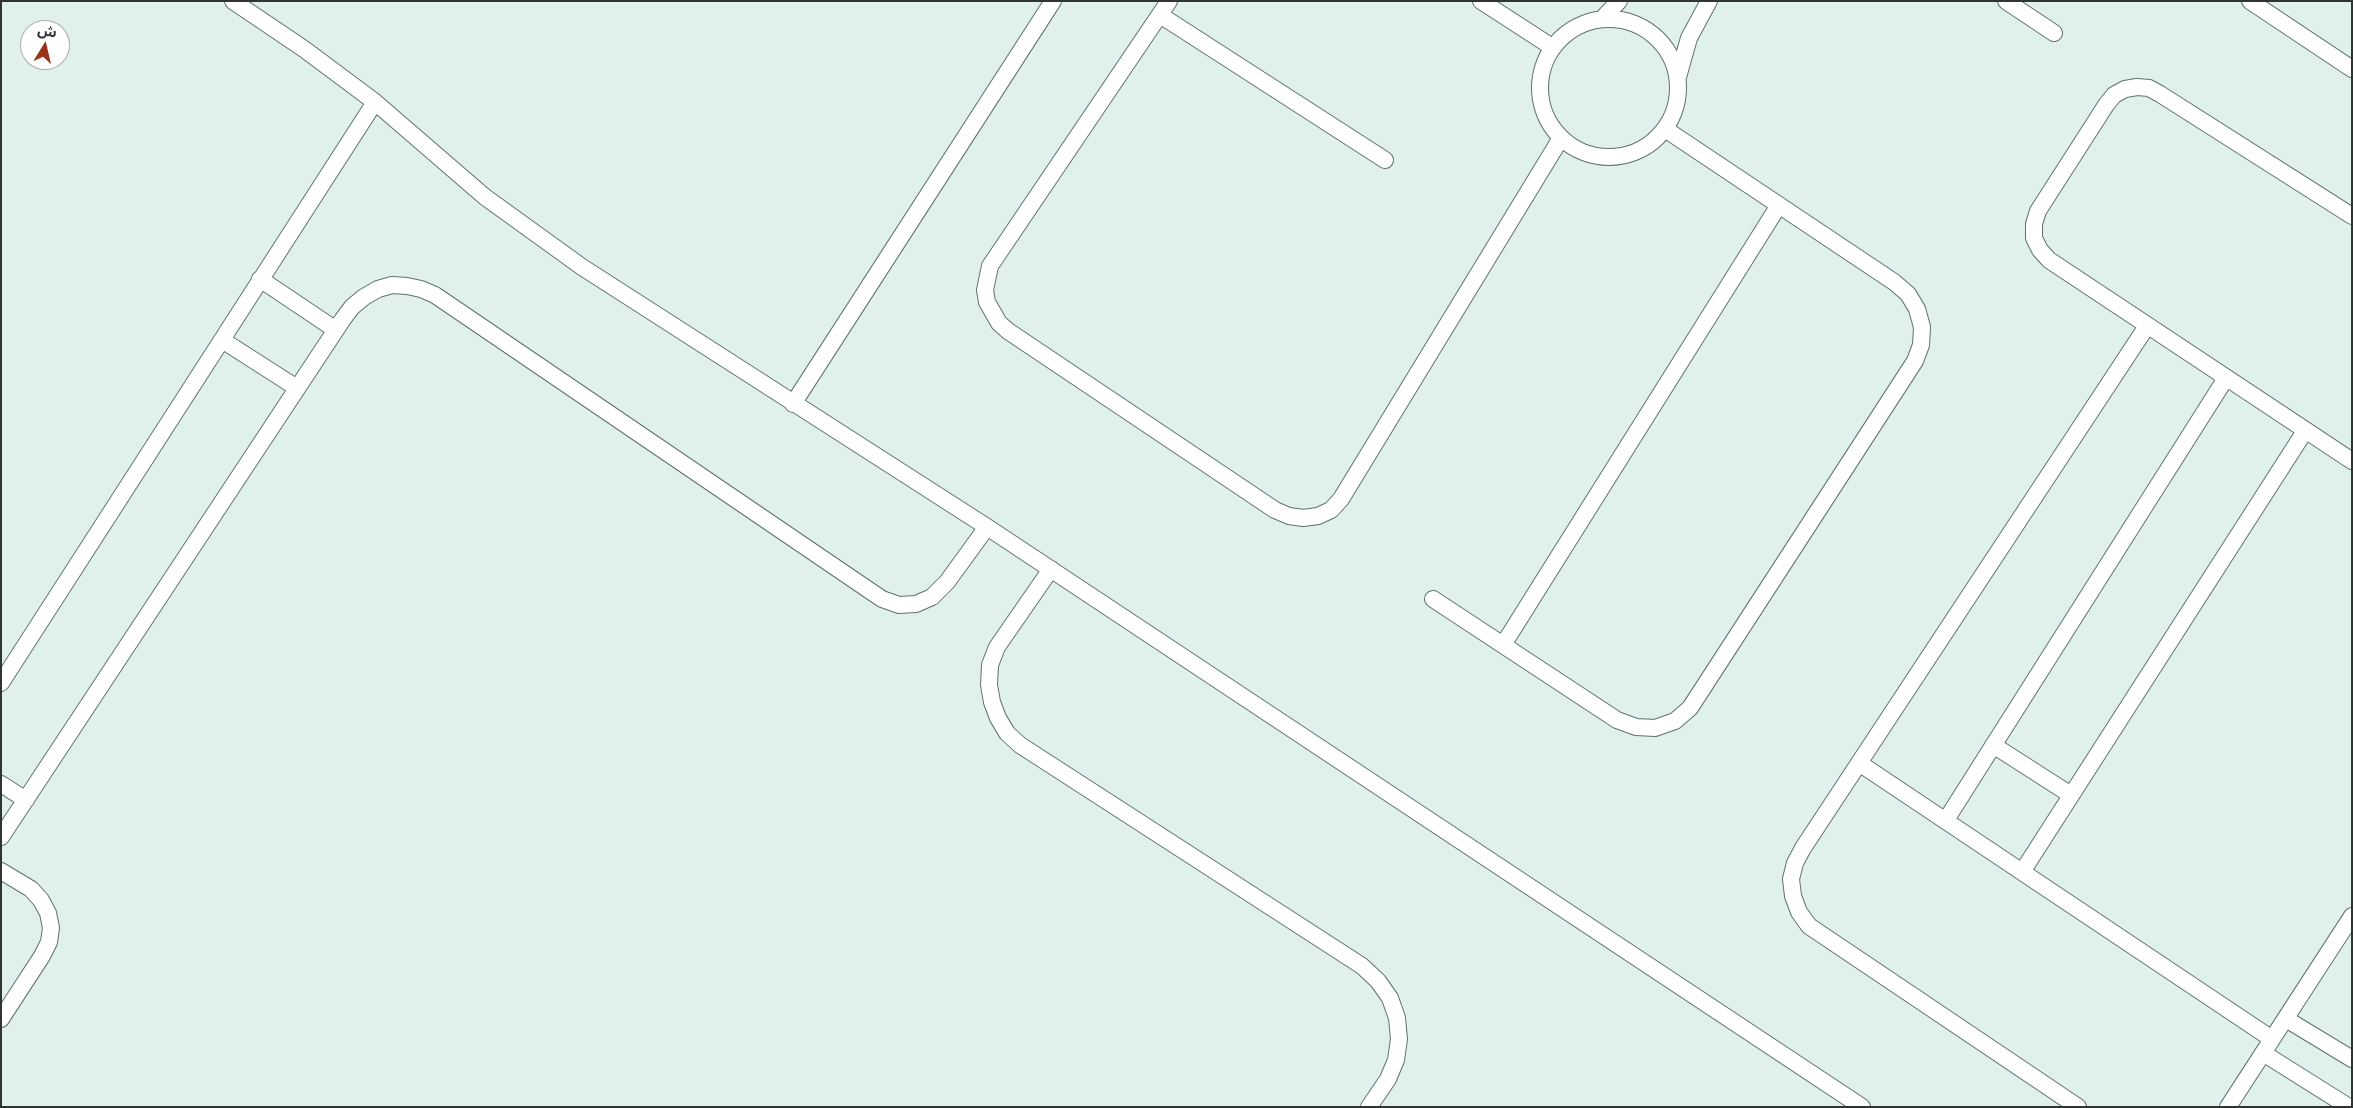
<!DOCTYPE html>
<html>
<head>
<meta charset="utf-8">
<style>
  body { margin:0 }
  #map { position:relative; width:2353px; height:1108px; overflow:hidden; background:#dff0ed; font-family:"Space Grotesk","Noto Sans Arabic",sans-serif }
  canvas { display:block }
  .frame { position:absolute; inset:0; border:2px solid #2f3534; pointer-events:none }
  .north { position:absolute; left:20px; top:20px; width:50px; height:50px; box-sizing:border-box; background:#fff; border:1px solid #acaeae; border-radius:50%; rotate:9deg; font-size:14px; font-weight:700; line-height:20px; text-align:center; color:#2f3534 }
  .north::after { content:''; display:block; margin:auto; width:18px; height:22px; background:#9b321b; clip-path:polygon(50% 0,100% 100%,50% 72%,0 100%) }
</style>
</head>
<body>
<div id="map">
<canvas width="2353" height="1108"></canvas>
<div class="frame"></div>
<div class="north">ش</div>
</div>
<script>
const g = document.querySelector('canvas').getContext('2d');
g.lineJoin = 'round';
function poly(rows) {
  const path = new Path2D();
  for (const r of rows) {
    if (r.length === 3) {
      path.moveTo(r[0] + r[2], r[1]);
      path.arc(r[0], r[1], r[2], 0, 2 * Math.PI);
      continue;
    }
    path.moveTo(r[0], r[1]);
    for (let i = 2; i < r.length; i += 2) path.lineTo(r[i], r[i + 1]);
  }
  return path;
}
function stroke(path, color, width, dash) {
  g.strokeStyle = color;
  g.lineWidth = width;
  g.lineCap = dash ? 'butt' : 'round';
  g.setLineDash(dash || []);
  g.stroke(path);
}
const lane = poly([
  [233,1,304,49,375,102,485,197,582,267,987,527,1862,1107],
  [1169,1,990,266,985,290,987,302,999,323,1008,331,1275,510,1289,516,1303,518,1318,516,1331,510,1341,499,1561,138],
  [1481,1,1552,47],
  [2006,1,2054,33],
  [2250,1,2352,69],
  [1160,15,1385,160],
  [1602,19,1619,1],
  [1609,88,69],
  [1678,77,1689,38,1709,1],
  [2352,216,2160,94,2149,88,2137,87,2125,89,2114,95,2106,105,2038,211,2034,224,2034,238,2040,250,2049,260,2352,461],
  [260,279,336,330],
  [222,340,297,388],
  [793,404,1053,1],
  [1051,569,997,647,990,665,989,685,992,702,998,718,1007,733,1020,745,1362,966,1378,981,1390,998,1397,1018,1399,1039,1396,1060,1388,1079,1369,1107],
  [1433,599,1617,720,1636,727,1655,728,1675,721,1690,708,1915,361,1921,345,1922,327,1917,309,1908,294,1894,282,1665,129],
  [1503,645,1779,205],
  [1,683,375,102],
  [1993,745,2071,795],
  [1859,763,2272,1039],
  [1,784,26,800],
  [1946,820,2226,378],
  [1,837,343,319,352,307,364,297,378,289,392,285,407,286,421,289,435,295,882,599,899,605,916,604,932,597,947,582,987,527],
  [1,871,31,889,41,900,48,913,51,928,49,942,42,956,1,1019],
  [2022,872,2305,431],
  [2286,1019,2352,1059],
  [2263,1053,2349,1107],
  [2078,1107,1809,926,1799,912,1793,896,1791,879,1795,863,1803,848,2147,326],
  [2228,1107,2352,916]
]);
stroke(lane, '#61716e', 18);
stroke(lane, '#fff', 16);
</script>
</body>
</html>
